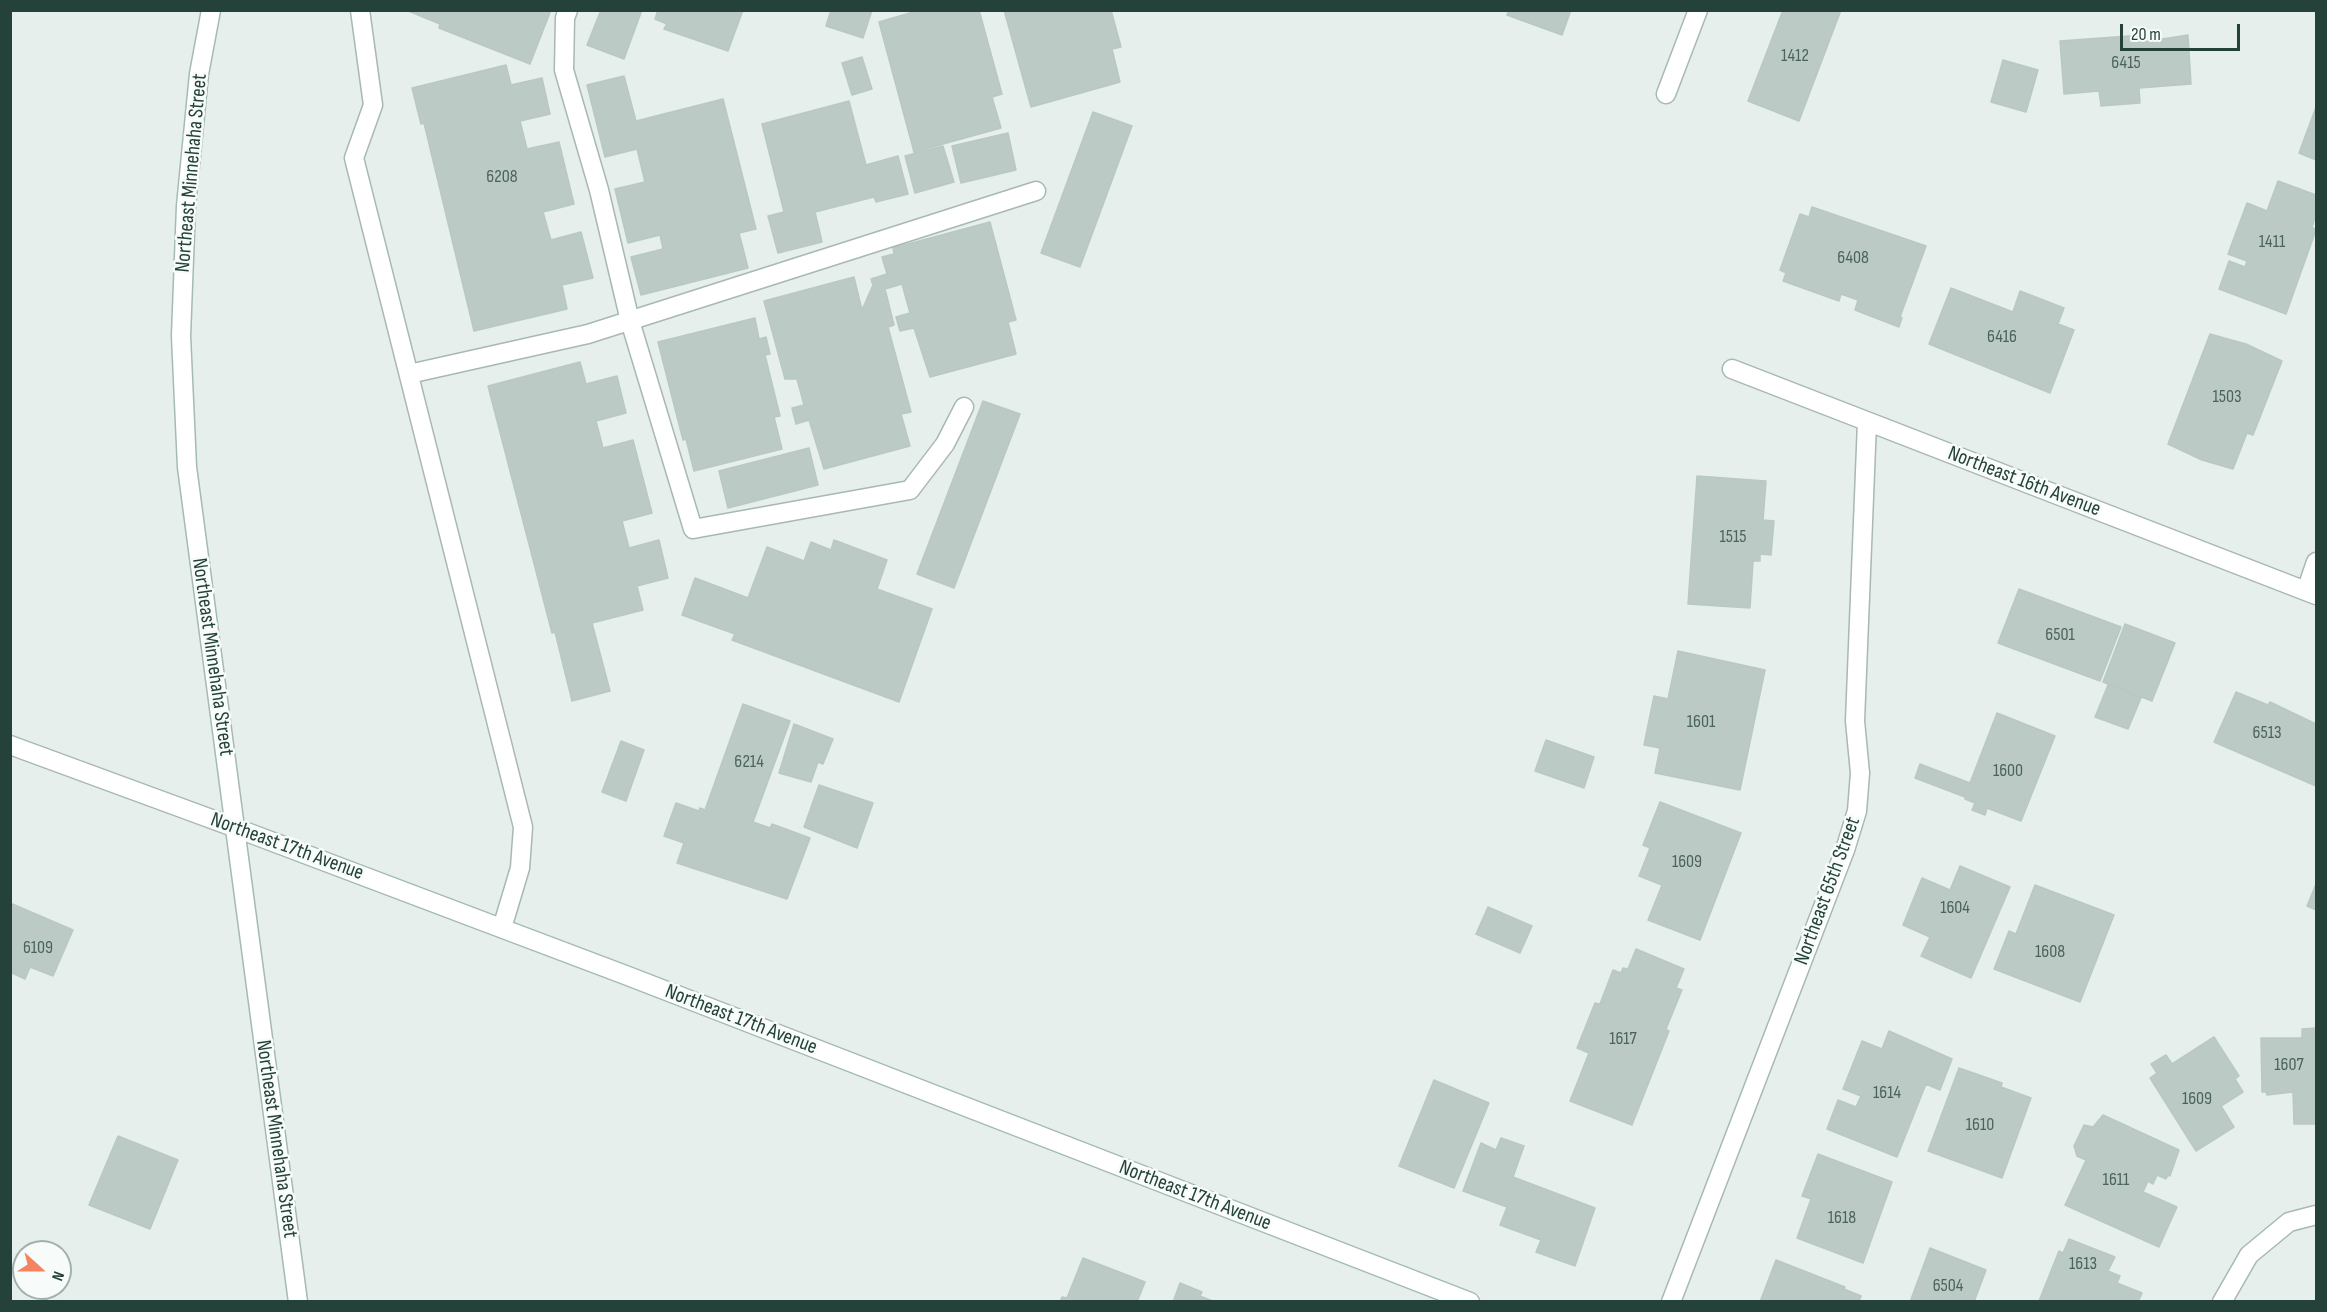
<!DOCTYPE html>
<html>
<head>
<meta charset="utf-8">
<style>
  body { margin:0 }
  #map { position:relative; width:2327px; height:1312px; overflow:hidden; background:#e6efeb; font-family:"Sofia Sans Condensed",sans-serif }
  canvas { display:block }
  .frame { position:absolute; inset:0; border:12px solid #24423a; pointer-events:none }
  .north { position:absolute; left:12px; top:1240px; width:60px; height:60px; box-sizing:border-box; background:#f7fbf9; border:2px solid #a3b1ad; border-radius:50%; rotate:111deg; font-size:16px; font-weight:700; line-height:24px; text-align:center; color:#24423a }
  .north::after { content:''; display:block; margin:auto; width:21px; height:27px; background:#f4845f; clip-path:polygon(50% 0,100% 100%,50% 72%,0 100%) }
  .scale { position:absolute; left:2120px; top:24px; width:120px; height:27px; box-sizing:border-box; border:3px solid #24423a; border-top:0; padding-left:8px; font-size:18px; line-height:21px; white-space:nowrap; color:#24423a; -webkit-text-stroke:4px #f7fbf9; paint-order:stroke }
</style>
</head>
<body>
<div id="map">
<canvas width="2327" height="1312"></canvas>
<div class="frame"></div>
<div class="north">N</div>
<div class="scale">20 m</div>
</div>
<script>
const g = document.querySelector('canvas').getContext('2d');
g.lineJoin = 'round';
function fill(path, color) {
  g.fillStyle = color;
  g.fill(path, 'evenodd');
}
function poly(rows) {
  const path = new Path2D();
  for (const r of rows) {
    path.moveTo(r[0], r[1]);
    for (let i = 2; i < r.length; i += 2) path.lineTo(r[i], r[i + 1]);
  }
  return path;
}
function stroke(path, color, width, dash) {
  g.strokeStyle = color;
  g.lineWidth = width;
  g.lineCap = dash ? 'butt' : 'round';
  g.setLineDash(dash || []);
  g.stroke(path);
}
function write(font, color, halo, rows, align = 'center') {
  g.font = font + ' "Sofia Sans Condensed",sans-serif';
  g.lineWidth = 5;
  g.setLineDash([]);
  g.textBaseline = 'middle';
  g.strokeStyle = halo;
  g.fillStyle = color;
  for (const [text, x, y, turn = 0] of rows) {
    g.save();
    g.translate(x, y);
    g.rotate((+turn || 0) * Math.PI / 180);
    g.textAlign = isNaN(turn) ? turn : align;
    if (halo) g.strokeText(text, 0, 0);
    g.fillText(text, 0, 0);
    g.restore();
  }
}
const building = poly([
  [406,10,551,10,530,64,439,28,440,24,406,10],
  [601,10,642,10,624,59,587,45,601,10],
  [658,10,743,10,728,51,664,29,667,24,655,19,658,10],
  [831,10,872,10,863,38,826,26,831,10],
  [920,10,979,10,1002,94,992,97,1001,128,914,152,879,22,920,10],
  [1004,10,1111,10,1121,47,1112,49,1120,82,1031,107,1004,10],
  [1509,10,1571,10,1562,35,1507,15,1509,10],
  [1783,10,1841,10,1799,121,1748,101,1783,10],
  [2142,35,2143,42,2188,35,2191,84,2139,88,2140,103,2101,106,2099,91,2064,94,2060,41,2142,35],
  [862,57,872,89,852,95,842,63,862,57],
  [2003,60,2038,70,2026,112,1991,102,2003,60],
  [506,65,511,85,542,78,550,114,520,121,527,149,559,142,574,204,543,212,551,240,581,232,593,278,562,285,567,309,474,331,424,123,421,124,412,88,506,65],
  [624,76,636,121,723,99,756,229,739,233,748,268,641,295,631,257,663,249,660,235,628,243,615,189,645,182,637,149,605,157,587,85,624,76],
  [849,101,866,165,898,156,908,194,876,202,874,197,815,212,822,242,778,253,768,216,784,212,762,124,849,101],
  [2316,107,2316,160,2299,153,2316,107],
  [1093,112,1132,126,1080,267,1041,253,1093,112],
  [1008,133,1016,170,961,183,952,146,1008,133],
  [943,146,954,182,915,193,905,156,943,146],
  [2278,181,2316,195,2316,215,2312,227,2316,230,2286,314,2219,289,2229,261,2245,267,2247,261,2228,254,2247,203,2267,211,2278,181],
  [1812,207,1926,246,1900,317,1902,318,1899,327,1855,310,1858,300,1841,294,1839,301,1783,281,1786,273,1780,270,1800,214,1809,217,1812,207],
  [990,222,1016,320,1008,322,1016,354,930,377,914,328,900,331,896,317,910,313,902,284,885,289,894,325,888,327,911,412,901,414,910,446,824,469,809,420,796,424,792,408,804,405,797,379,785,379,764,301,854,277,862,310,873,285,871,279,887,274,882,257,894,254,893,248,990,222],
  [1951,288,2013,312,2020,291,2064,308,2058,324,2074,330,2050,393,1929,344,1951,288],
  [755,318,759,339,766,337,770,354,765,355,780,416,774,417,782,449,694,471,686,439,683,440,658,342,755,318],
  [2210,334,2246,344,2282,361,2253,435,2247,433,2233,469,2202,460,2168,444,2210,334],
  [580,362,586,384,617,376,626,413,596,421,603,448,633,440,652,513,622,521,629,548,659,540,668,578,637,586,643,610,592,623,610,691,572,701,555,632,552,633,488,386,580,362],
  [983,401,1020,414,954,588,917,574,983,401],
  [809,448,818,485,728,508,719,471,809,448],
  [1697,476,1766,481,1763,520,1774,521,1771,555,1760,554,1760,561,1753,561,1750,608,1688,604,1697,476],
  [834,540,887,560,877,589,932,609,899,702,732,640,735,634,682,615,695,578,748,598,767,547,804,561,811,542,831,550,834,540],
  [2019,589,2121,627,2100,681,1998,643,2019,589],
  [2125,624,2175,643,2152,701,2103,682,2125,624],
  [1678,651,1765,670,1740,790,1655,773,1660,748,1644,745,1654,696,1668,699,1678,651],
  [2108,685,2141,698,2128,729,2095,717,2108,685],
  [2236,692,2268,705,2270,702,2316,724,2316,786,2214,742,2236,692],
  [743,704,790,721,753,822,770,828,772,824,810,838,787,899,677,863,684,843,664,836,676,803,699,811,700,808,705,810,743,704],
  [1997,713,2055,736,2021,821,1987,808,1985,815,1972,810,1975,803,1965,799,1965,797,1915,778,1920,764,1970,783,1997,713],
  [794,724,833,739,823,764,818,762,811,782,779,773,794,724],
  [1546,740,1594,757,1584,788,1535,771,1546,740],
  [621,741,644,750,626,801,602,792,621,741],
  [819,785,873,803,857,848,804,827,819,785],
  [1660,802,1741,833,1700,940,1648,920,1662,885,1639,876,1650,848,1643,845,1660,802],
  [1960,866,2010,887,1971,978,1921,956,1930,937,1903,925,1922,878,1950,890,1960,866],
  [2316,884,2316,910,2307,906,2316,884],
  [2035,885,2114,915,2080,1002,1994,969,2009,931,2016,934,2035,885],
  [10,903,73,930,53,976,30,967,25,979,10,972,10,903],
  [1488,907,1532,926,1520,953,1476,934,1488,907],
  [1636,949,1684,969,1676,988,1682,990,1666,1029,1669,1031,1632,1125,1570,1101,1589,1053,1577,1048,1595,1003,1600,1004,1613,970,1621,973,1623,968,1628,969,1636,949],
  [2316,1028,2316,1124,2294,1124,2293,1092,2267,1095,2266,1092,2262,1092,2261,1038,2302,1038,2302,1029,2316,1028],
  [1889,1031,1952,1059,1940,1090,1926,1084,1897,1157,1827,1129,1838,1100,1856,1107,1861,1096,1843,1089,1862,1041,1882,1049,1889,1031],
  [2214,1037,2239,1076,2235,1079,2243,1092,2221,1106,2234,1127,2196,1151,2150,1078,2157,1073,2151,1064,2166,1055,2172,1064,2214,1037],
  [1959,1068,2002,1083,2001,1087,2031,1098,2002,1178,1928,1151,1959,1068],
  [1434,1080,1489,1103,1454,1188,1399,1166,1434,1080],
  [2103,1115,2179,1150,2170,1176,2168,1175,2166,1179,2157,1175,2153,1184,2148,1181,2143,1192,2177,1207,2159,1247,2065,1205,2086,1160,2077,1156,2074,1146,2084,1125,2093,1127,2103,1115],
  [118,1136,178,1160,150,1229,89,1205,118,1136],
  [1501,1138,1524,1146,1513,1177,1595,1208,1575,1266,1536,1252,1541,1240,1500,1225,1507,1207,1463,1191,1481,1143,1496,1150,1501,1138],
  [1818,1154,1892,1182,1863,1263,1797,1238,1811,1199,1802,1196,1818,1154],
  [2069,1239,2115,1257,2108,1271,2120,1276,2117,1283,2142,1293,2138,1302,2039,1301,2059,1251,2063,1253,2069,1239],
  [1930,1248,1986,1270,1974,1302,1910,1302,1930,1248],
  [1083,1258,1145,1282,1137,1302,1060,1302,1062,1297,1067,1298,1083,1258],
  [1776,1260,1845,1287,1844,1289,1861,1296,1859,1302,1760,1302,1776,1260],
  [1180,1283,1202,1292,1200,1296,1215,1302,1173,1302,1180,1283]
]);
const lane = poly([
  [360,10,373,105,354,158,523,827,520,868,502,928],
  [568,10,565,18,564,70,599,190,630,321,693,529,910,490,945,444,964,407],
  [409,374,588,334,1036,191]
]);
const street = poly([
  [1666,94,1698,10],
  [1732,369,2316,595],
  [2306,591,2316,562],
  [10,745,236,828],
  [1671,1302,1845,850,1857,811,1860,773,1855,721,1867,422],
  [2222,1302,2249,1255,2289,1222,2316,1215]
]);
const secondary = poly([
  [211,10,199,74,186,206,181,336,187,467,298,1302],
  [236,828,628,976,1470,1302]
]);
const numberNames = [
  ["1412",1795,56],
  ["6415",2126,63],
  ["6208",502,177],
  ["1411",2272,242],
  ["6408",1853,258],
  ["6416",2002,337],
  ["1503",2227,397],
  ["1515",1733,537],
  ["6501",2060,635],
  ["1601",1701,722],
  ["6513",2267,733],
  ["6214",749,762],
  ["1600",2008,771],
  ["1609",1687,862],
  ["1604",1955,908],
  ["6109",38,948],
  ["1608",2050,952],
  ["1617",1623,1039],
  ["1607",2289,1065],
  ["1614",1887,1093],
  ["1609",2197,1099],
  ["1610",1980,1125],
  ["1611",2116,1180],
  ["1618",1842,1218],
  ["1613",2083,1264],
  ["6504",1948,1286]
];
const streetNames = [
  ["Northeast Minnehaha Street",192,173,-85],
  ["Northeast 16th Avenue",2024,482,21],
  ["Northeast Minnehaha Street",212,657,82],
  ["Northeast 17th Avenue",287,847,20],
  ["Northeast 65th Street",1828,891,-70],
  ["Northeast 17th Avenue",741,1020,21],
  ["Northeast Minnehaha Street",276,1139,82],
  ["Northeast 17th Avenue",1195,1196,21]
];
fill(building, '#bbcac4');
stroke(building, '#b8c9c2', 1.5);
stroke(lane, '#a8b8b2', 21);
stroke(street, '#a8b8b2', 21);
stroke(secondary, '#a4bbb3', 21);
stroke(lane, '#fff', 18);
stroke(street, '#fff', 18);
stroke(secondary, '#fff', 18);
write('18px', '#4a645c', null, numberNames);
write('21px', '#24423a', '#f7fbf9', streetNames);
</script>
</body>
</html>
